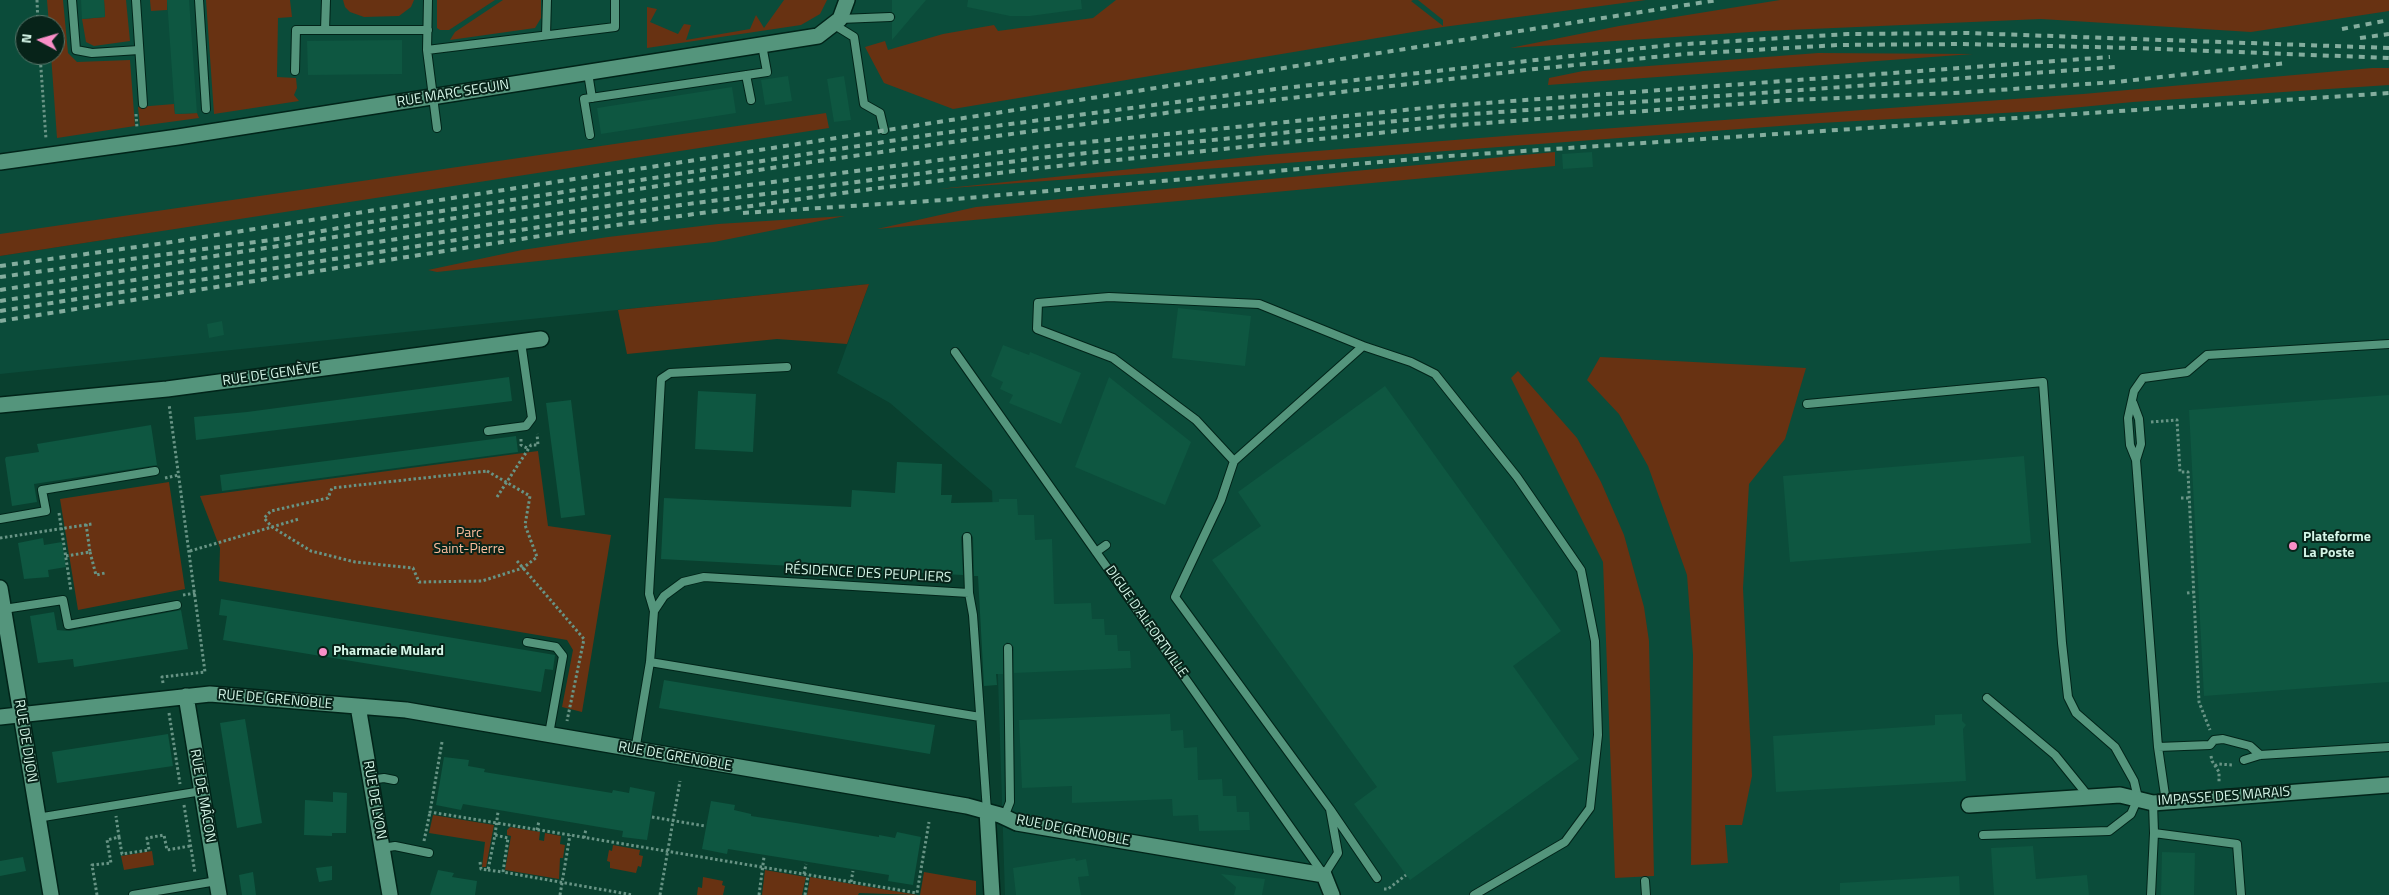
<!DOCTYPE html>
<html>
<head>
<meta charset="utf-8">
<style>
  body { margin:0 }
  #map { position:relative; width:2389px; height:895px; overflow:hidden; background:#09402f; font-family:"Titillium Web",sans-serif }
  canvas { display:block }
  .north { position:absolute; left:15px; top:15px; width:50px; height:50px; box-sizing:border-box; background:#072319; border:1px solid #59776b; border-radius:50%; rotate:276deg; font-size:14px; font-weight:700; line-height:20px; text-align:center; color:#d4f5e7 }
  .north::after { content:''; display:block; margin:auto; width:18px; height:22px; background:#f98fc8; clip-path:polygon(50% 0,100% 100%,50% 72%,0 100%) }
</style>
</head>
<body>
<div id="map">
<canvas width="2389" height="895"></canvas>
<div class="north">N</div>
</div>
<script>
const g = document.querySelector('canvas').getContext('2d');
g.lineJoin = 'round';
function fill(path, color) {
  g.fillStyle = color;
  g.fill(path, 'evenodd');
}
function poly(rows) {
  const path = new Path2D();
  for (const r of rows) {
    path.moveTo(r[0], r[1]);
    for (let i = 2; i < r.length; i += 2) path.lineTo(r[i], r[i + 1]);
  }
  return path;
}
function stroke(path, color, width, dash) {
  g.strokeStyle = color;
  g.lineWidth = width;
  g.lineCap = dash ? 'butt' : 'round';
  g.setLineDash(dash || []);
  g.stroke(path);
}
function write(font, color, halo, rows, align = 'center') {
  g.font = font + ' "Titillium Web",sans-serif';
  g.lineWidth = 4;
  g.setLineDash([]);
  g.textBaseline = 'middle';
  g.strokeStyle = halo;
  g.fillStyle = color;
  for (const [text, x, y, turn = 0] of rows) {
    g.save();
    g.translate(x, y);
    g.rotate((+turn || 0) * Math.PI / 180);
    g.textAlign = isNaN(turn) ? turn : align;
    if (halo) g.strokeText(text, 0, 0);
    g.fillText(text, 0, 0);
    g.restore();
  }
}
const built = poly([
  [0,0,2389,0,2389,895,1005,895,992,491,890,403,837,373,869,284,0,374,0,256,154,232,0,247],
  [25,25,55,25,55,55,25,55]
]);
const green = poly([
  [47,0,63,0,68,53,77,62,130,60,135,126,57,138,51,55,55,55,55,25,49,25],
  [104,0,126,0,130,41,94,46,86,42,82,19,105,17],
  [150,0,167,0,167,10,151,11],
  [206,0,290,0,292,17,278,18,277,77,296,78,297,88,294,95,299,101,214,114],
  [343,0,414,0,411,7,399,16,364,17,350,12,345,7],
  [437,0,495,0,449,30,440,30,437,28],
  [503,0,541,0,541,18,535,28,450,40,455,32],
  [784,0,827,0,820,14,801,25,647,48,647,7,657,9,650,22,678,34,684,24,691,25,686,40,750,29,756,15,764,28],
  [1116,0,1413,0,1411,1,1443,26,1443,20,1418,0,1646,0,1443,27,953,109,884,83,865,47,885,41,888,50,943,34,994,25,998,31,1093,18],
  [1780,0,2389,0,2389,11,2251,32,2041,19,1765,31,1510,48,1619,26],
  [1818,53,1973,54,1548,85,1549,78,1583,71],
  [2372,68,2389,68,2389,85,2133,102,2040,111,1820,123,938,189,1267,155,1517,135,2083,94],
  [174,104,175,114,197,113,199,118,140,126,138,107],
  [826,113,829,128,0,256,0,234],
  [1555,152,1555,166,877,229,976,207],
  [845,216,714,242,437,272,428,270,522,250,608,237,718,224],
  [869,284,847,344,777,339,627,354,618,310],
  [1600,357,1806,368,1785,439,1749,484,1743,588,1752,776,1742,825,1725,825,1728,863,1691,865,1693,655,1687,575,1648,466,1619,414,1587,380],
  [1518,371,1577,438,1601,482,1624,535,1644,607,1649,641,1654,876,1615,878,1603,562,1511,378],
  [538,451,548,526,611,535,582,712,562,707,573,650,567,640,219,581,220,548,200,496],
  [169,482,185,589,78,610,60,499],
  [433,815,494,825,486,867,482,867,485,842,429,833],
  [510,827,540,832,539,840,544,841,545,833,561,836,560,844,565,845,563,858,560,858,559,879,505,870,511,836,507,835,507,830],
  [613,845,640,850,639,855,643,856,641,867,638,866,636,873,610,868,610,862,607,861,609,850,612,851],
  [152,851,154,865,124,870,121,856],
  [765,870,806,877,802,895,762,895],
  [924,872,976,881,976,895,920,895],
  [703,877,723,881,722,885,725,886,723,895,697,895,698,887,702,888],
  [810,877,918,895,859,893,858,895,807,895]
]);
const building = poly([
  [81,0,104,0,105,17,82,19],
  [167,0,189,0,197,113,175,114],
  [892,0,926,0,892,40,892,22,896,17,892,12],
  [968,0,1081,0,1082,9,1030,16,1010,16,967,7],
  [402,40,402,74,308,75,307,41],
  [788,76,792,101,765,105,761,80],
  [844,76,851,120,834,122,827,79],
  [732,87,736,113,601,134,597,108],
  [1592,152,1593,167,1563,169,1562,154],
  [1178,308,1251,316,1245,366,1172,358],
  [222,321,224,335,209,338,207,324],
  [1003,345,1029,355,1030,352,1081,373,1061,424,1009,403,1013,395,1000,389,1003,382,991,376],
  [509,377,512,401,196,440,194,417,247,412],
  [1109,377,1191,442,1165,505,1075,467],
  [1385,386,1561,631,1513,666,1579,759,1410,880,1354,804,1377,787,1212,560,1261,526,1238,492],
  [698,391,756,394,753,452,695,449],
  [2389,395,2389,682,2204,696,2189,410],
  [571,400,585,515,561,518,546,403],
  [151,425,157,465,34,484,37,502,12,506,5,459,6,457,39,452,37,444],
  [516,436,518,452,222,491,220,475],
  [2024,456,2031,543,1790,562,1783,476],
  [897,462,942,464,941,495,952,495,951,503,999,502,999,499,1017,499,1018,515,1034,515,1035,540,1052,539,1054,604,1091,603,1092,619,1104,619,1105,635,1117,635,1118,651,1130,651,1131,668,1014,673,1014,647,1007,642,1003,646,1003,674,996,674,997,685,984,686,978,576,974,576,973,537,969,532,964,533,961,537,963,575,661,559,664,498,851,507,852,490,895,493],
  [43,538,44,545,62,542,66,567,48,570,49,577,24,579,18,543],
  [221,599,555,655,553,670,545,669,541,692,223,640,227,616,219,615],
  [181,610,188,649,74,667,73,659,38,663,30,616,54,612,57,630,69,631],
  [664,680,935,725,930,754,659,708],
  [1170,714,1171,731,1183,730,1184,748,1197,747,1198,780,1222,779,1223,796,1236,796,1237,812,1249,812,1250,830,1199,831,1198,815,1173,816,1172,799,1072,803,1072,786,1022,788,1019,720],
  [1962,714,1962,721,1966,725,1963,729,1966,781,1776,792,1773,736,1935,725,1935,715],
  [245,719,262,823,237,828,220,723],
  [168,734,173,766,57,783,52,752],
  [444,757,469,760,468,766,485,769,484,772,612,793,613,790,629,793,630,787,655,792,647,840,622,837,623,831,463,804,461,810,436,805],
  [333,792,347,793,346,833,332,833,332,836,304,835,305,800,333,802],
  [711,801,735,805,734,810,751,814,751,816,796,823,879,837,879,835,895,838,897,832,921,837,913,885,888,881,889,875,728,849,727,854,702,849],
  [2033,846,2036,879,2087,875,2089,895,1994,895,1991,848],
  [2162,852,2195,853,2194,895,2161,895],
  [23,857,26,871,0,876,0,861],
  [1075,858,1076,861,1086,859,1089,876,1078,877,1081,895,1016,895,1013,868],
  [332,866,332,880,319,882,316,868],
  [438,870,454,873,452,877,477,881,475,895,430,895],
  [253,872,256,895,242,895,239,875],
  [1221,874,1265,879,1262,895,1234,895,1236,887],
  [1959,876,1960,895,1840,895,1840,883]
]);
const path = poly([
  [37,0,38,25],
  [40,55,46,139],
  [136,114,137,128],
  [2151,422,2177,420,2180,472,2188,472,2199,702,2210,730],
  [521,439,521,445,529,449],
  [487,471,530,496,525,525,537,557,523,568,482,581,419,582,413,568,355,562,311,551,272,527,264,518,271,511,328,498,332,488,487,471],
  [165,478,179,475],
  [497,497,531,445,538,445,537,434],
  [2181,498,2189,498],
  [59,513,71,591],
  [0,538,92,524],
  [190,551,299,519],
  [90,552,96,575,105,573],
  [66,556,90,552,86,524],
  [517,561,584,639,567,721],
  [2187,593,2194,592],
  [183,595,196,593],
  [163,683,162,677,205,672,169,404],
  [169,713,180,784],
  [442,742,430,812,570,835,917,893,929,822],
  [2211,756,2212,761,2219,772,2219,783],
  [2215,766,2218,764,2233,765],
  [184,805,195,873],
  [652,817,705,826],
  [537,830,539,821],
  [495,835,498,812],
  [119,837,122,854,149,850,147,838,164,835,167,850,190,846],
  [584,838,586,829],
  [424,841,430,812],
  [480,862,481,869,488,870,495,835,508,838,503,872,633,895],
  [488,870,503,872],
  [804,874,806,864],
  [851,882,853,871],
  [1384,889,1388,889,1406,875],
  [97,895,92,865,111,863,107,840,119,837,116,816],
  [560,895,570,835],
  [660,895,680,781],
  [759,895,764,857],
  [805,895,808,875]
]);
const service = poly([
  [72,0,76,50,92,53,139,50],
  [136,0,143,104],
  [199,0,206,109],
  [428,0,427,50,437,128],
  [840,19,890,17],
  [833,24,854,37,864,104,880,113,884,130],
  [325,30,326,0],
  [546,35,547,0],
  [427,50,615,27,615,0],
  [295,71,296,30,428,30],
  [588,73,592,98],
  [746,75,751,100],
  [590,135,584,99,767,72,762,45],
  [955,352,1324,875,1338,853,1330,809,1377,878],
  [2133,403,2139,419,2141,444,2136,460,2158,747],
  [1807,404,2043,382,2062,643,2068,697,2076,713,2115,747,2134,781,2138,798,2131,814,2109,831,1983,835],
  [488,431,526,426,532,418,521,342],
  [2136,460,2130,445,2128,418,2134,391,2143,378,2187,372,2207,355,2389,344],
  [1234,461,1196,420,1113,358,1037,329,1038,303,1109,297,1259,304,1363,346],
  [0,519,46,511,42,490,155,471],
  [967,537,969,593],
  [1096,552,1106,545],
  [4,609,63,600,68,625,177,605],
  [654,611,649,594,661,379,670,373,787,367],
  [527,642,556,647,563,656,549,734],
  [650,662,980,717],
  [1987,698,2055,755,2089,797],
  [635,751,650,662,654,611,664,596,683,582,704,577,969,593,973,615,987,811],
  [2244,760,2260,755,2389,747],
  [370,780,384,778,394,780],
  [2166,802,2158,747,2210,745,2214,740,2223,739,2250,746,2260,755],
  [2153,803,2154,833,2237,844,2241,895],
  [1330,809,1175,597,1221,500,1234,461,1363,346,1411,362,1435,374,1517,477,1581,570,1595,641,1598,735,1590,808,1565,842,1474,895],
  [1004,817,1010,802,1008,648],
  [37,818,202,791],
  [382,848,395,846,429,853],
  [1645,881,1646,895],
  [133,895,217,881],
  [2151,895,2154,833]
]);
const minor = poly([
  [0,162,178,137,818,36,840,19,847,0],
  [0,405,167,389,541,339],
  [0,588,51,895],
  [186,696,219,895],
  [358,706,390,895],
  [0,717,210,694,406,710,967,806,1000,815,1017,823,1324,875,1332,895],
  [1969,805,2120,795,2153,803,2389,785],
  [987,811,992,895]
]);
const rail = poly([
  [2342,29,2389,20],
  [2360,38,2389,34],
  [743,213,944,200,1449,156,2389,93],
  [0,266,165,243,1718,0],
  [0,277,285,238,365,223,935,134,1275,89,1670,45,1848,34,1967,33,2389,48],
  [0,290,797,164,945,143,1173,112,1535,69,1685,54,1839,45,1961,44,2135,48,2389,58],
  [0,301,704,191,1039,147,1444,106,2110,57],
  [0,311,681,205,1039,158,1445,116,2116,67],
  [0,321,553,234,871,189,1039,168,1446,126,1790,100,1954,93,2116,82,2287,63]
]);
const markers = [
  [2293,546,5,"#f98fc8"],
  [323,652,5,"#f98fc8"]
];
const streetNames = [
  ["RUE MARC SEGUIN",453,94,-9],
  ["RUE DE GENÈVE",271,375,-8],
  ["RÉSIDENCE DES PEUPLIERS",868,574,3],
  ["DIGUE D'ALFORTVILLE",1146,622,55],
  ["RUE DE GRENOBLE",275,700,5],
  ["RUE DE DIJON",25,741,81],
  ["RUE DE GRENOBLE",675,757,10],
  ["RUE DE MÂCON",202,796,80],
  ["IMPASSE DES MARAIS",2224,797,-4],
  ["RUE DE LYON",374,800,80],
  ["RUE DE GRENOBLE",1073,831,11]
];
const parkNames = [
  ["Parc",469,534],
  ["Saint-Pierre",469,550]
];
const poiNames = [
  ["Plateforme",2303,538],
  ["La Poste",2303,554],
  ["Pharmacie Mulard",333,652]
];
fill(built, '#0b4c3a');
fill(green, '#683212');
fill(building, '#0e5741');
stroke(service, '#012419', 10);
stroke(minor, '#012419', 18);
stroke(path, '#689485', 3, [2.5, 2.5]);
stroke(service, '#54957c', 8);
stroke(minor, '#54957c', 15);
stroke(rail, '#84ad9e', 4, [6, 6]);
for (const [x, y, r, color] of markers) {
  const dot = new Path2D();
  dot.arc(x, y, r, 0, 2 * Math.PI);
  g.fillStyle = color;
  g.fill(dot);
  stroke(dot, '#072319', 2);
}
write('14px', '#d4f5e7', '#072319', streetNames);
write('14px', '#fdbd9d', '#072319', parkNames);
write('bold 14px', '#d4f5e7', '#072319', poiNames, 'left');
</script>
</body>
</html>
